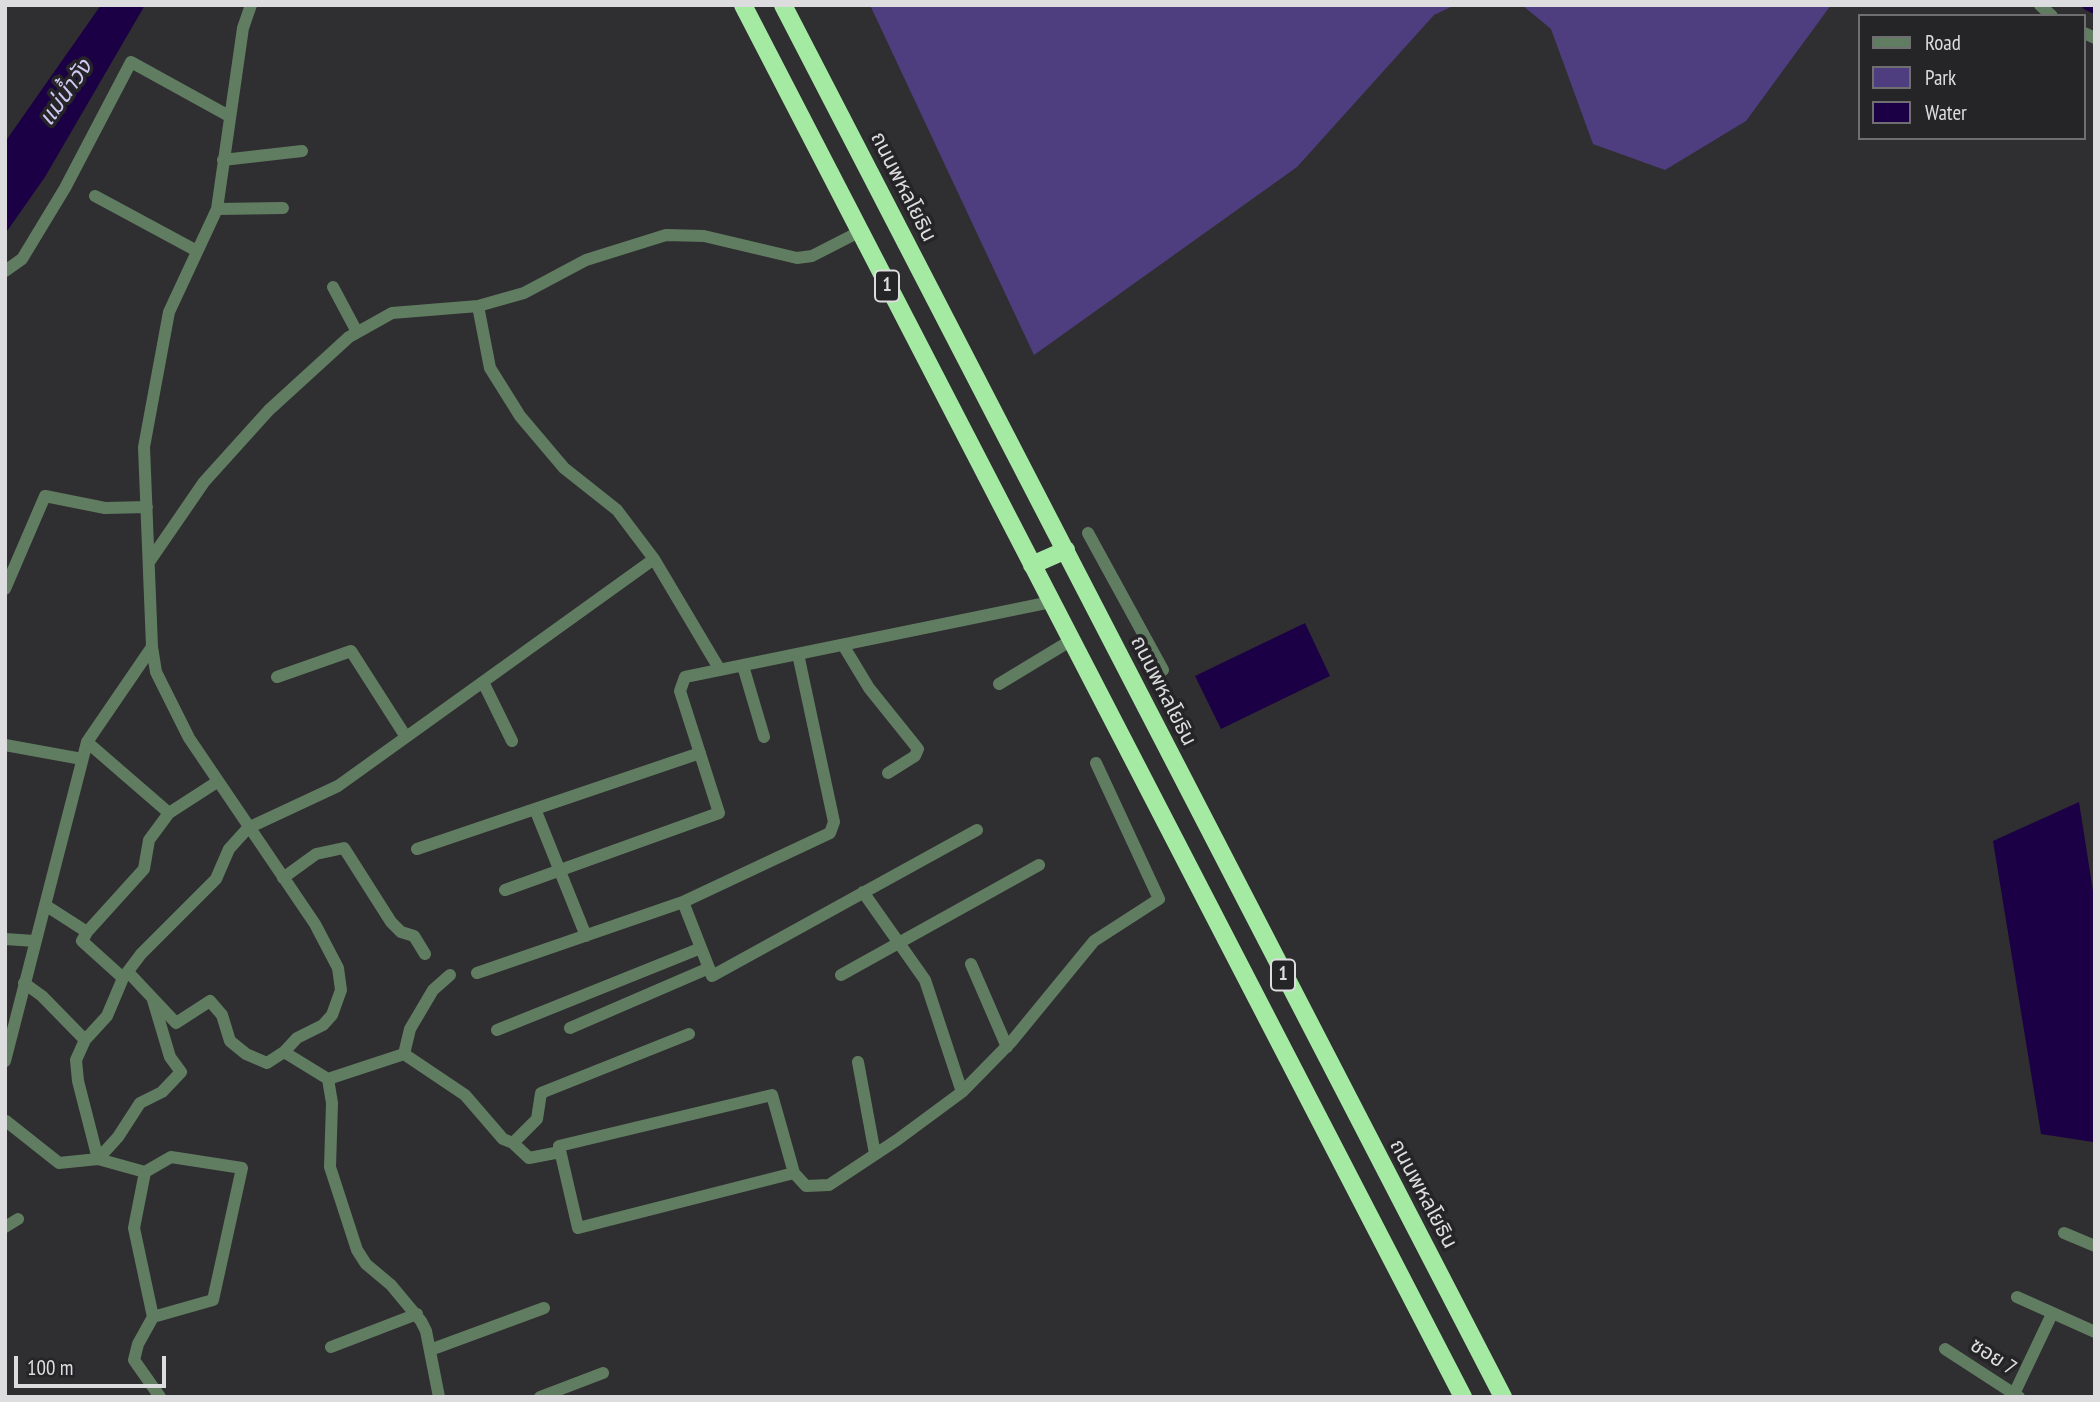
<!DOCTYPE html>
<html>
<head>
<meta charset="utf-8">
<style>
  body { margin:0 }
  #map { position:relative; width:2100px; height:1402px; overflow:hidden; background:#2f2e31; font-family:"PT Sans Narrow",sans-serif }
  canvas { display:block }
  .frame { position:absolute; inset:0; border:7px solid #dddddf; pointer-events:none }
  .legend { position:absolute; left:1858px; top:14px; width:228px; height:126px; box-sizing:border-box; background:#252427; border:2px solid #6f6e71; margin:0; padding:9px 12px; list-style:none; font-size:21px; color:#dddddf }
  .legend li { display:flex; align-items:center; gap:14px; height:35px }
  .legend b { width:35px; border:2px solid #6f6e71 }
  .scale { position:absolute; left:14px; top:1356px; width:152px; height:32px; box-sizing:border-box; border:4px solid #dddddf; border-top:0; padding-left:9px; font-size:21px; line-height:24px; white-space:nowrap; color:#dddddf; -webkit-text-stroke:5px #252427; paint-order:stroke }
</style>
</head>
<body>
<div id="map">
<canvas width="2100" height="1402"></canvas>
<div class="frame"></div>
<ul class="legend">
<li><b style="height:9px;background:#617d61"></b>Road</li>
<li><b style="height:19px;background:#4f3e7f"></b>Park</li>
<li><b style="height:19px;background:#1c0045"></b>Water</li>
</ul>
<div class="scale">100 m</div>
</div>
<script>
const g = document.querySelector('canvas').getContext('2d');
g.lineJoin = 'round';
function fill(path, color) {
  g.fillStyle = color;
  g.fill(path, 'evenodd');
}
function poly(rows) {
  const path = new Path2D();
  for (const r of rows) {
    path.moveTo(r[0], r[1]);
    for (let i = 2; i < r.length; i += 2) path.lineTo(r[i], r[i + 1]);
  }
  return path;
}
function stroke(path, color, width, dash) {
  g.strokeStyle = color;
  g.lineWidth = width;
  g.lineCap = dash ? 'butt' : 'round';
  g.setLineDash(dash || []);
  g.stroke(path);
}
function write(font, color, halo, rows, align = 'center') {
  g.font = font + ' "PT Sans Narrow","Noto Sans Thai",sans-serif';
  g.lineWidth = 7;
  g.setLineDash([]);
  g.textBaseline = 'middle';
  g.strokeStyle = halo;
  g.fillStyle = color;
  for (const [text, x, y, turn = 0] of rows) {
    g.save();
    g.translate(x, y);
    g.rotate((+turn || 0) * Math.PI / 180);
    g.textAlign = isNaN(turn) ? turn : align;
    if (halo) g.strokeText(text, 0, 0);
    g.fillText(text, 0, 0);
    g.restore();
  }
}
const green = poly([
  [870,5,1455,5,1434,15,1297,167,1034,355],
  [1522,5,1831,5,1746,121,1665,170,1593,144,1551,29]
]);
const water = poly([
  [101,5,145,5,45,177,5,234,5,142],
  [1305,623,1330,676,1221,729,1195,676],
  [2079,802,2095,904,2093,1142,2041,1134,1993,841]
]);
const canal = poly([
  [2087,5,2095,9]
]);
const minor = poly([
  [2040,5,2052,16],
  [2084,33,2095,38],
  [223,160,302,151],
  [95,196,197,251],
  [217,209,283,208],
  [5,271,22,259,65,188,131,62,229,116],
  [333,287,357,332],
  [478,306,490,368,520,416,564,468,617,510,654,559,720,670],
  [1088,533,1163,670],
  [149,562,204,482,269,410,349,337,392,313,478,306,524,293,586,260,666,235,704,236,797,258,812,256,859,232],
  [5,589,45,496,105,508,147,507],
  [843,645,869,688,918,749,915,756,888,773],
  [152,647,156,672,189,738,315,924,338,968,341,990,332,1015,323,1025,297,1038,284,1052,328,1079,332,1103,330,1167,357,1250,366,1264,391,1285,421,1321,426,1331,439,1397],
  [743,666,764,737],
  [277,677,351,651,406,737],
  [483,682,512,741],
  [999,684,1070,641],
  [5,745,82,759],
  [535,809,586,936],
  [169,813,217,782],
  [417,849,700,753],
  [283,878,316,854,344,848,391,922,401,932,414,936,425,954],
  [505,890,719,813,680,691,685,677,1051,602],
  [863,892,925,980,962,1092],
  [683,902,712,976,977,830],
  [45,905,87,932,144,869,149,840,169,813,87,742],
  [87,932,82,941,123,978],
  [5,939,35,941],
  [971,964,1007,1047],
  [128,972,176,1023,210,1001,222,1015,230,1041,246,1054,267,1063,284,1052],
  [477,973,683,902,830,833,834,822,798,654],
  [841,975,1039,865],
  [24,983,42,996,85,1040],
  [570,1028,709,968],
  [497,1030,701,948],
  [404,1054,410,1029,433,990,450,975],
  [5,1061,87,742,152,647,144,447,169,312,217,209,243,28,251,5],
  [858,1062,875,1154],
  [328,1079,404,1054,465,1095,503,1139,513,1143,529,1158,560,1152],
  [6,1121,59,1163,98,1159,145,1172,171,1157,242,1168,213,1300,153,1317,134,1228,145,1172],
  [513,1143,537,1119,541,1093,689,1034],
  [98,1159,78,1081,76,1060,85,1040,107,1016,123,978,141,954,216,879,229,849,248,828,338,786,654,559],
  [98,1159,118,1137,140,1103,162,1092,181,1072,170,1057,153,1000],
  [794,1173,578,1228,559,1146,772,1095,794,1173,806,1186,829,1185,897,1140,962,1092,1012,1041,1094,941,1159,899,1096,763],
  [5,1227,18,1219],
  [2064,1233,2095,1246],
  [2017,1297,2095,1332],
  [153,1317,138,1344,134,1360,160,1397],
  [331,1347,417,1314],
  [1945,1349,2019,1397],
  [430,1350,544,1308],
  [2014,1394,2052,1314],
  [540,1397,603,1373]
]);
const highway = poly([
  [743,5,1463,1397],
  [783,5,1503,1397],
  [1032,565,1066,550]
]);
const shields = [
  [887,286,24],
  [1283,975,24]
];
const shieldNames = [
  ["1",887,286],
  ["1",1283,975]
];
const streetNames = [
  ["ถนนพหลโยธิน",903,187,63],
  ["ถนนพหลโยธิน",1163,691,63],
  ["ถนนพหลโยธิน",1423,1194,62],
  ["ซอย 7",1993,1357,33]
];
const waterNames = [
  ["แม่น้ำวัง",66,93,-55]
];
fill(green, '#4f3e7f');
fill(water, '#1c0045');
stroke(canal, '#1c0045', 10);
stroke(minor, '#617d61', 12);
stroke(highway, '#a4eaa3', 18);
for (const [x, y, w] of shields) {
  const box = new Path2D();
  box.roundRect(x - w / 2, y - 15.5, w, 31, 5);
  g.fillStyle = '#252427';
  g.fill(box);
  stroke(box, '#dddddf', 2);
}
write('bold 19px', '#dddddf', null, shieldNames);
write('21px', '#dddddf', '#252427', streetNames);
write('italic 23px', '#d0c8f3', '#252427', waterNames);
</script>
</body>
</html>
